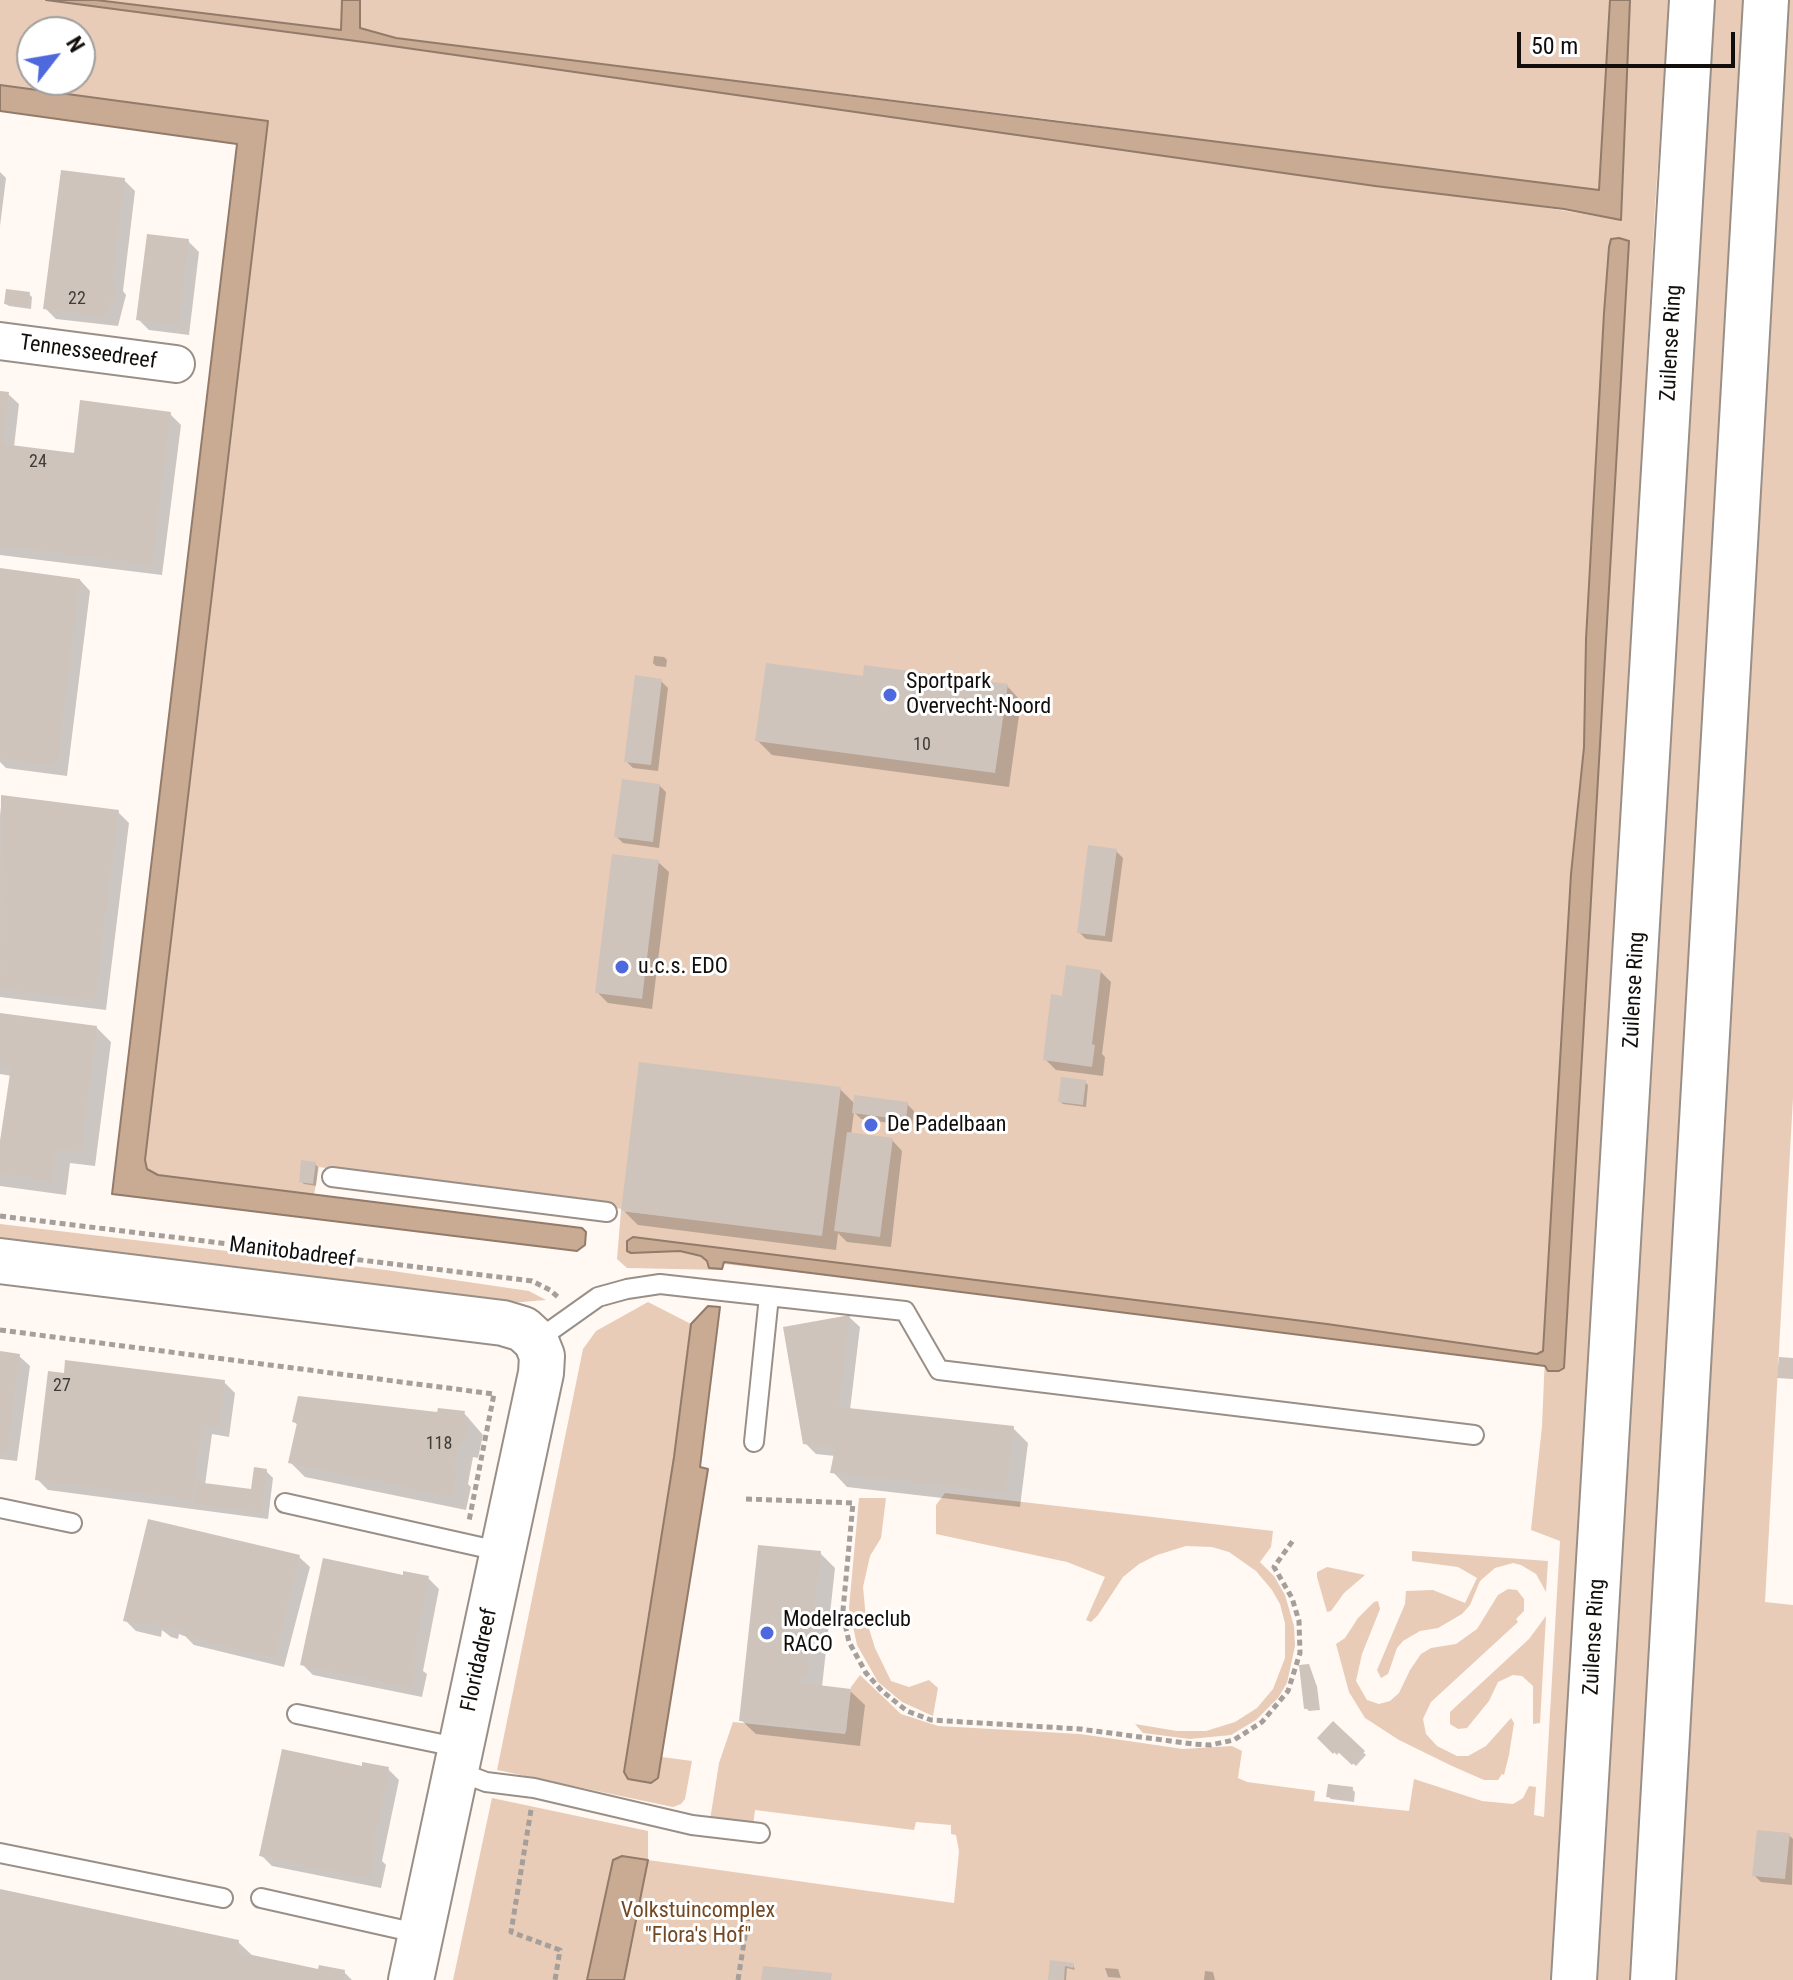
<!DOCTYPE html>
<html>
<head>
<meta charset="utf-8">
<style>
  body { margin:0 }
  #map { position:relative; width:1793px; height:1980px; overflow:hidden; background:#fff8f3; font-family:"Roboto Condensed",sans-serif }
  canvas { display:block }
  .north { position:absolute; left:16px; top:16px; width:80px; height:80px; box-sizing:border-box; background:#fff; border:2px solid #a09f9d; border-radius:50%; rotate:59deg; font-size:22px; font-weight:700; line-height:32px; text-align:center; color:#110e0b }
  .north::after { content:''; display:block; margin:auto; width:28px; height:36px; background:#4e68dd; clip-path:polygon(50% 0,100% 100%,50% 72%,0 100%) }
  .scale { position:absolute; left:1517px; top:32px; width:218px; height:36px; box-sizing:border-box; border:4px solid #110e0b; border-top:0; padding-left:10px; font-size:24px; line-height:28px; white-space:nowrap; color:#110e0b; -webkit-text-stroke:6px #fff; paint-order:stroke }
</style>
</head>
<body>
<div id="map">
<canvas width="1793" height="1980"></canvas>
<div class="north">N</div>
<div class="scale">50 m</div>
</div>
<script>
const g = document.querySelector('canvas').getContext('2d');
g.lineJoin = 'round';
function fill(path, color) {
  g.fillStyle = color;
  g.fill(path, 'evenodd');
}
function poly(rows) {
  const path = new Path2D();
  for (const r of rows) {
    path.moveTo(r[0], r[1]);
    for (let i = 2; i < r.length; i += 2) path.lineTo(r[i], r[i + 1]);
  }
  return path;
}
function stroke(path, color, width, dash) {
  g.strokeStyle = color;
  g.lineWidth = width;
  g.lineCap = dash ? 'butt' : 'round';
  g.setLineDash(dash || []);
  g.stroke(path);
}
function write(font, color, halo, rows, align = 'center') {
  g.font = font + ' "Roboto Condensed",sans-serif';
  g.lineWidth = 6;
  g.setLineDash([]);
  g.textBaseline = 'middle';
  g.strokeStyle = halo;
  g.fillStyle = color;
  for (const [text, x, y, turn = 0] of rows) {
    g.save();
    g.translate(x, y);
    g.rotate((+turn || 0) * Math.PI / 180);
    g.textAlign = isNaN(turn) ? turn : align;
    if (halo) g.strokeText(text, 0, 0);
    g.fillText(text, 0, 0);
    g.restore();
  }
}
const green = poly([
  [0,0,46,0,371,43,1375,186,1494,199,1620,220,1630,0,1669,0,1655,207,1559,1980,624,1980,647,1861,622,1856,613,1861,587,1980,453,1980,492,1798,648,1831,648,1860,954,1903,959,1851,956,1835,951,1834,951,1825,916,1822,914,1830,755,1810,753,1826,710,1820,719,1763,733,1722,845,1734,851,1687,860,1675,901,1714,938,1726,1080,1734,1183,1749,1232,1746,1242,1751,1238,1778,1247,1782,1315,1791,1314,1801,1409,1811,1414,1779,1482,1801,1513,1804,1523,1798,1529,1786,1536,1787,1534,1815,1544,1817,1560,1541,1531,1530,1542,1426,1545,1356,724,1264,723,1270,627,1268,617,1259,621,1211,716,1222,319,1167,314,1195,152,1174,147,1169,145,1160,267,121,0,85],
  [32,32,80,32,80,80,32,80],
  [96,0,342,0,342,30,170,9],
  [360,0,1610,0,1599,190,1549,186,1047,119,396,38,360,28],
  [1701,0,1746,0,1634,1980,1590,1980],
  [1789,0,1793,0,1793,1098,1765,1602,1793,1605,1793,1980,1677,1980,1769,295],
  [0,1224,386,1270,529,1291,546,1300,473,1306,0,1250],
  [648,1302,691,1324,674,1457,658,1778,662,1757,692,1761,685,1799,681,1804,673,1807,497,1770,583,1349,596,1331],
  [945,1493,1273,1531,1271,1547,1260,1562,1274,1576,1285,1595,1294,1626,1295,1646,1287,1683,1278,1698,1256,1720,1231,1735,1190,1739,1143,1733,1135,1724,1177,1731,1206,1731,1235,1722,1257,1708,1273,1689,1285,1658,1285,1623,1280,1604,1272,1590,1256,1571,1229,1552,1212,1547,1186,1546,1157,1555,1139,1564,1123,1577,1098,1615,1091,1622,1086,1620,1105,1577,1067,1562,936,1534,936,1505],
  [859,1498,886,1498,881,1538,870,1556,863,1587,866,1619,875,1648,891,1681,909,1687,929,1680,938,1688,933,1716,902,1702,878,1682,857,1645,849,1608],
  [1412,1551,1548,1561,1546,1592,1536,1574,1521,1565,1513,1563,1495,1568,1480,1581,1470,1605,1462,1614,1438,1628,1420,1631,1403,1641,1397,1648,1388,1674,1381,1678,1377,1670,1405,1604,1406,1591,1433,1590,1465,1603,1477,1578,1458,1567,1412,1561],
  [1327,1567,1365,1575,1344,1593,1331,1611,1327,1612,1317,1577,1317,1572],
  [1508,1589,1517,1590,1524,1599,1524,1611,1516,1619,1518,1622,1431,1702,1423,1719,1426,1734,1437,1746,1457,1756,1468,1756,1486,1746,1511,1718,1514,1723,1509,1755,1504,1775,1502,1774,1498,1780,1484,1780,1452,1766,1399,1740,1365,1718,1349,1692,1336,1644,1345,1638,1358,1618,1374,1602,1378,1601,1380,1609,1362,1654,1356,1681,1367,1700,1379,1704,1390,1701,1399,1693,1410,1670,1421,1654,1431,1648,1456,1644,1477,1629,1498,1595],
  [1546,1616,1540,1723,1533,1724,1533,1686,1522,1676,1513,1675,1498,1682,1489,1701,1467,1728,1458,1729,1450,1724,1450,1712,1529,1639]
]);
const water = poly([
  [46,0,96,0,341,30,342,0,360,0,360,28,396,38,1599,190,1610,0,1630,0,1621,220,1564,209,1375,186,371,43,46,0],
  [0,85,268,121,145,1160,147,1169,158,1175,582,1228,586,1232,585,1245,577,1251,112,1194,237,144,0,111,0,85],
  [1619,238,1629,241,1564,1368,1559,1371,1548,1371,1545,1366,724,1262,722,1269,709,1268,707,1261,701,1256,680,1251,631,1253,627,1251,627,1241,633,1237,1327,1324,1537,1354,1543,1351,1571,874,1584,747,1586,639,1604,313,1609,247,1611,239,1619,238],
  [708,1306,720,1307,700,1467,708,1469,658,1778,651,1783,628,1779,624,1772,674,1457,691,1324,708,1306],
  [622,1856,648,1860,624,1980,587,1980,613,1860,622,1856]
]);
const shadow = poly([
  [0,172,6,178,0,226],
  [124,180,135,191,123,291,126,295,118,326,56,319,45,308],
  [188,241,199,252,189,335,149,330,138,319],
  [29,294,32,297,31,309,9,306,6,304],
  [0,393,8,394,19,404,14,447,76,455,170,414,181,425,162,575,0,555],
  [0,570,80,580,90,591,67,776,6,768,0,762],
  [654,656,664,657,667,660,666,667,656,666,653,663],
  [865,678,1007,686,1021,701,1009,787,772,755,757,740],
  [661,681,668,688,658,771,633,768,626,761],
  [659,785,666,792,659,848,623,843,616,836],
  [2,797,118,812,129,823,106,1010,0,997,0,816],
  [1116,851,1123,858,1112,942,1086,939,1079,932],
  [658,862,669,872,652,1009,608,1003,597,992],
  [1100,971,1111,982,1102,1054,1105,1057,1103,1076,1056,1070,1045,1059,1064,998],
  [0,1015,96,1027,111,1042,95,1166,70,1163,66,1195,0,1186,0,1143,12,1076,0,1074],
  [1085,1082,1088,1085,1086,1107,1063,1104,1060,1101],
  [840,1089,855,1104,907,1104,914,1111,912,1126,861,1119,854,1112,851,1135,892,1140,902,1151,891,1247,847,1242,838,1233,836,1250,638,1225,623,1210],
  [315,1164,318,1167,316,1186,304,1184,301,1181],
  [849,1317,860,1327,850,1410,1013,1428,1028,1443,1020,1507,847,1487,833,1472,835,1456,816,1454,805,1443],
  [0,1353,19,1356,30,1366,17,1461,0,1459],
  [65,1375,224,1382,235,1393,229,1437,212,1434,205,1485,253,1492,266,1471,273,1478,268,1519,48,1490,37,1479],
  [464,1413,483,1435,478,1458,473,1457,468,1484,471,1487,466,1510,305,1477,290,1462,298,1425,294,1422],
  [820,1553,835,1568,822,1687,850,1691,865,1705,860,1746,756,1734,741,1720],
  [299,1557,310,1567,284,1667,194,1645,185,1636,179,1634,178,1639,171,1637,162,1630,161,1637,136,1631,125,1620],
  [404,1577,428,1578,439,1589,423,1671,427,1674,422,1697,313,1675,302,1664],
  [1308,1666,1317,1686,1320,1710,1309,1711,1306,1708],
  [1333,1724,1366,1755,1356,1766,1340,1751,1337,1755,1320,1738],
  [363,1768,388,1769,399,1780,382,1861,386,1865,381,1888,272,1866,261,1855],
  [1352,1789,1355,1792,1354,1802,1331,1799,1328,1796],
  [1789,1835,1793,1839,1792,1885,1761,1882,1754,1875],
  [0,1891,238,1942,254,1957,319,1971,344,1972,352,1980,0,1980],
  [1052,1962,1073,1965,1075,1970,1067,1968,1066,1980,1050,1980],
  [1105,1968,1118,1969,1121,1978,1108,1977],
  [1205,1971,1213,1972,1215,1980,1204,1980]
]);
const building = poly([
  [61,170,125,178,112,282,117,282,114,300,110,300,108,317,43,309],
  [147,234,189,239,179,326,136,320],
  [6,289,30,292,28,308,4,304],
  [0,391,9,392,3,444,74,453,80,400,171,412,152,565,0,546],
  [0,568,80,579,57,766,0,759],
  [766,663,863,676,864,665,1008,684,995,773,755,741],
  [635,675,662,679,651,765,624,762],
  [622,779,660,784,653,842,614,837],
  [1,795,119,810,95,1001,0,989],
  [1088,845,1117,849,1105,936,1077,933],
  [612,854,659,860,642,999,595,993],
  [1066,965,1101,970,1092,1044,1095,1045,1092,1067,1043,1060,1051,994,1062,996],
  [0,1013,97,1026,81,1152,56,1149,52,1181,0,1174,0,1141,11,1067,0,1066],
  [639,1062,841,1087,822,1236,621,1211],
  [1061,1077,1086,1080,1083,1105,1058,1102],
  [854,1095,908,1102,906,1120,852,1113],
  [847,1132,893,1138,880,1237,834,1231],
  [301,1160,316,1162,313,1184,299,1182],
  [850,1315,839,1407,1014,1426,1006,1493,830,1473,835,1448,803,1444,783,1327],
  [0,1351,20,1354,7,1452,0,1451],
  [1779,1357,1793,1358,1793,1379,1777,1378],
  [65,1360,225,1380,219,1427,202,1425,192,1500,35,1480,48,1371,64,1373],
  [298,1396,437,1412,438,1408,465,1411,464,1416,469,1418,463,1444,459,1443,454,1470,458,1471,452,1497,288,1463,297,1423,292,1422],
  [254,1467,267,1469,262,1513,193,1504,196,1482,251,1489],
  [148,1519,300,1555,274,1658,181,1635,183,1629,169,1625,168,1629,158,1627,159,1622,152,1621,150,1627,123,1621],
  [758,1545,821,1551,807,1676,802,1675,801,1683,851,1689,846,1732,739,1721],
  [323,1558,403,1575,403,1571,429,1576,413,1661,417,1662,411,1688,300,1665],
  [1309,1664,1315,1681,1318,1708,1304,1709,1299,1665],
  [1333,1721,1365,1751,1352,1765,1336,1750,1333,1754,1317,1738],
  [282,1749,362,1766,362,1762,389,1767,372,1852,376,1852,370,1879,259,1856],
  [1328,1784,1353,1787,1352,1800,1326,1797],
  [1757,1830,1790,1833,1785,1879,1752,1876],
  [0,1889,239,1940,238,1952,318,1969,319,1965,345,1970,344,1980,0,1980],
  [1050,1960,1074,1963,1073,1968,1065,1966,1064,1980,1048,1980],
  [763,1966,832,1973,831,1980,761,1980]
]);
const path = poly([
  [0,1216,532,1281,550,1290,558,1297],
  [0,1330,494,1394,469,1521],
  [746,1499,853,1503,843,1610,845,1624,849,1642,866,1673,882,1691,907,1711,931,1720,1080,1729,1193,1744,1210,1745,1234,1740,1262,1722,1288,1691,1300,1653,1299,1621,1292,1598,1274,1567,1294,1539],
  [531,1810,511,1932,560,1950,555,1980],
  [738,1980,749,1911]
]);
const service = poly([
  [332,1177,607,1212],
  [536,1341,598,1297,627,1289,660,1284,704,1289,905,1311,939,1370,1474,1435],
  [754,1442,769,1296],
  [285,1503,503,1552],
  [0,1508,72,1523],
  [297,1714,461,1748],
  [457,1771,486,1782,534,1788,692,1825,760,1833],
  [0,1853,223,1898],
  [261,1898,421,1934]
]);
const minor = poly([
  [0,341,176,364]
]);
const tertiary = poly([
  [0,1261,503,1323,523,1329,536,1341,542,1356,541,1373,411,1980]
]);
const primary = poly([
  [1574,1980,1692,0],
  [1653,1980,1766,0]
]);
const markers = [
  [890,695,8,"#4e68dd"],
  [622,967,8,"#4e68dd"],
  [871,1125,8,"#4e68dd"],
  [767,1633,8,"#4e68dd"]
];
const numberNames = [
  ["22",77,299],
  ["24",38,462],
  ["10",922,745],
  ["27",62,1386],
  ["118",439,1444]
];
const streetNames = [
  ["Zuilense Ring",1672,343,-87],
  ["Tennesseedreef",88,353,8],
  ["Zuilense Ring",1635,990,-87],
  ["Manitobadreef",292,1253,7],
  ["Zuilense Ring",1595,1637,-87],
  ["Floridadreef",480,1660,-78]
];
const poiNames = [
  ["Sportpark",906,682],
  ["Overvecht-Noord",906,707],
  ["u.c.s. EDO",638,967],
  ["De Padelbaan",887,1125],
  ["Modelraceclub",783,1620],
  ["RACO",783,1645]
];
const parkNames = [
  ["Volkstuincomplex",698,1911],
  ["\"Flora's Hof\"",698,1936]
];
fill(green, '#e8ccb7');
fill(water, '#c9aa93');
stroke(water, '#927b6a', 2);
fill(shadow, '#0003');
fill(building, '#cec4bc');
stroke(service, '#998f87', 22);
stroke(minor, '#998f87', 40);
stroke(tertiary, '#998f87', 48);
stroke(primary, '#998f87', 48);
stroke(path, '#a49f9b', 5, [6, 4]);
stroke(service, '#fff', 18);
stroke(minor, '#fff', 36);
stroke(tertiary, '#fff', 44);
stroke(primary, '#fff', 44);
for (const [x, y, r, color] of markers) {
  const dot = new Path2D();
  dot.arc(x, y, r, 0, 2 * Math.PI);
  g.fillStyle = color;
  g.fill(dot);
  stroke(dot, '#fff', 3);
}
write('18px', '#403c37', null, numberNames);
write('22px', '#110e0b', '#fff', streetNames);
write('22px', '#110e0b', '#fff', poiNames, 'left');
write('22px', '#734822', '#fff', parkNames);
</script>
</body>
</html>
